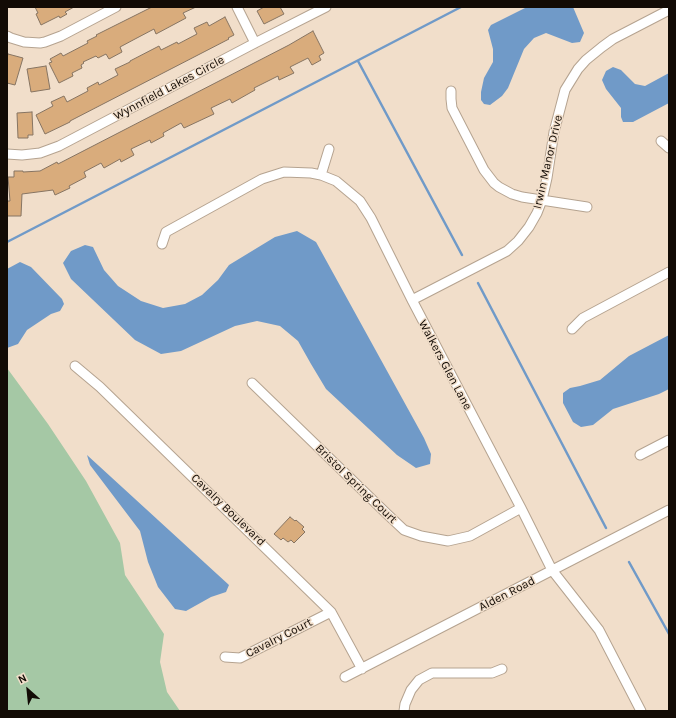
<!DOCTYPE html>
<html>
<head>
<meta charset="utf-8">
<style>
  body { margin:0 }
  #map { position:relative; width:676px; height:718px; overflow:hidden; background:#f1deca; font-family:Karla,sans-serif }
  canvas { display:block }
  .frame { position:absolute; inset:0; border:8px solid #120b05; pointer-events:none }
  .north { position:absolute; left:8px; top:670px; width:40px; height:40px; -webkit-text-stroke:3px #f1deca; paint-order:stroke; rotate:333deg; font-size:11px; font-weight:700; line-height:16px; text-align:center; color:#120b05 }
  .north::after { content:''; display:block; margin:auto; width:14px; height:18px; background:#120b05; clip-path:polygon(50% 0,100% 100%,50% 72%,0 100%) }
</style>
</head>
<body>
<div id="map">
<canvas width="676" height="718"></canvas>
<div class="frame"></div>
<div class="north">N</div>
</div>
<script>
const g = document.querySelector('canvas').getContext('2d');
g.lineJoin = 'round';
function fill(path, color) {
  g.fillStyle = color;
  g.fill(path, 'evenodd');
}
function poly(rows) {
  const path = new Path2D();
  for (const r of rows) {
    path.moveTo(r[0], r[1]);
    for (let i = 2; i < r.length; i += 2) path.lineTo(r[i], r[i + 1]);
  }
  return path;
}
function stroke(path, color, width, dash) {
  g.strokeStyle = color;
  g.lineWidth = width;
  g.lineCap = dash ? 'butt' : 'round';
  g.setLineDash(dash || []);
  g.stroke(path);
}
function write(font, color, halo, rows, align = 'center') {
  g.font = font + ' Karla,sans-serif';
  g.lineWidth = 3;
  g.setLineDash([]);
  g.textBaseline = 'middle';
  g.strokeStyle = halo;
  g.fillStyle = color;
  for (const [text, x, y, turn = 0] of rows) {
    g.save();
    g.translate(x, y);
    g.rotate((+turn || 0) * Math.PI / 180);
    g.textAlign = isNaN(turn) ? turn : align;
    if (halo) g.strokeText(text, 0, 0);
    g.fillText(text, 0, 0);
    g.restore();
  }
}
const green = poly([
  [7,368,48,424,86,481,120,543,125,575,164,634,160,662,167,692,180,711,7,711]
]);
const water = poly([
  [527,7,573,7,584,33,580,42,572,43,546,33,534,38,524,49,508,88,502,96,490,105,484,104,481,100,481,92,484,78,493,62,493,49,488,30,491,25],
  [613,67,621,70,635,84,645,86,669,73,669,103,633,122,623,122,621,117,621,108,606,89,602,80,606,71],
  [297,231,316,242,424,438,431,454,430,464,416,468,397,455,326,389,311,364,298,341,280,326,257,321,235,326,181,351,161,354,135,340,71,279,63,263,71,251,85,245,93,247,104,270,118,286,141,301,163,308,185,304,202,295,218,280,229,265,275,237],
  [20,262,31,267,62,299,64,304,60,311,51,314,27,330,18,344,7,348,7,269],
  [669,335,669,389,659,394,613,409,593,425,581,427,573,422,563,403,563,393,570,388,580,386,600,380,629,356],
  [87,455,229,585,226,592,211,597,186,611,175,609,158,587,148,562,140,531,90,465]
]);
const stream = poly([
  [358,61,462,255],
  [7,242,461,7],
  [478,283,606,528],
  [629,562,669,634]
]);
const building = poly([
  [35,7,74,7,65,12,67,14,60,18,59,16,41,25,36,14,38,13,35,7],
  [152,7,196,7,183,13,186,18,156,34,154,29,135,39,120,47,122,52,109,59,106,54,98,58,96,56,83,62,84,63,81,65,82,68,72,73,73,76,59,83,49,63,52,62,50,59,61,53,63,56,88,43,87,41,97,36,96,35,152,7],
  [264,7,280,7,284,14,264,24,257,11,264,7],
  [225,17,234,35,228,38,229,39,70,121,70,122,45,134,36,115,53,106,51,102,64,96,67,102,88,91,87,88,98,82,99,85,118,75,115,69,130,62,130,61,159,46,161,50,177,42,178,44,197,34,194,28,207,22,209,26,225,17],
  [313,31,324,53,319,56,321,60,312,65,308,58,290,67,294,73,279,80,278,76,254,88,255,90,232,103,230,99,211,108,214,114,184,128,181,123,163,133,164,136,151,143,150,140,131,149,134,155,121,162,120,159,104,168,101,163,84,172,86,177,69,186,70,188,55,195,53,190,22,194,21,216,7,216,7,201,10,201,8,177,14,177,14,171,23,171,23,172,40,171,57,162,58,164,289,45,313,31],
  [8,54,23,58,15,85,7,83,7,58,8,54],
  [46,66,50,89,31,92,27,69,46,66],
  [32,112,33,135,28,135,28,138,18,138,17,113,32,112],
  [290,517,295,521,296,520,304,527,302,529,305,532,294,543,291,540,288,542,283,538,281,540,274,534,290,517]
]);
const street = poly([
  [237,7,255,43],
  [7,36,11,38,24,42,40,43,45,42,61,36,116,7],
  [451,91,451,99,452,108,484,170,494,183,499,187,512,194,522,197,587,207],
  [661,141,669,148],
  [7,154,22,155,40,153,59,146,255,43,326,7],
  [321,175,329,149],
  [162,244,166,232,262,179,284,172,311,173,321,175,336,181,360,201,371,218,412,300,521,508,552,570,599,630,641,711],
  [412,300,507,251,518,241,529,227,537,213,542,200,547,178,554,132,565,90,578,69,586,60,602,47,613,39,669,10],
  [572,329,583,318,669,272],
  [75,366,100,387,331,612,362,669],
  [252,383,386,513,404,530,421,536,448,541,470,536,521,508],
  [640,455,669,440],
  [225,657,240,658,331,612],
  [345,677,669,510],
  [404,711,405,704,411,690,419,680,432,673,492,673,502,669]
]);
const streetNames = [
  ["Wynnfield Lakes Circle",169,88,-28],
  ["Irwin Manor Drive",548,162,-77],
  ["Walkers Glen Lane",445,365,62],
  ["Bristol Spring Court",356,484,44],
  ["Cavalry Boulevard",228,510,44],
  ["Alden Road",507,594,-27],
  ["Cavalry Court",279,638,-27]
];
fill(green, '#a5c8a5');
fill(water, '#709ac8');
stroke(stream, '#709ac8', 2.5);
fill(building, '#d9ac7c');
stroke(building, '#867462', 1);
stroke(street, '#b5a390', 11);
stroke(street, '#fff', 9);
write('12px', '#120b05', '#f1deca', streetNames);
</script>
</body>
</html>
